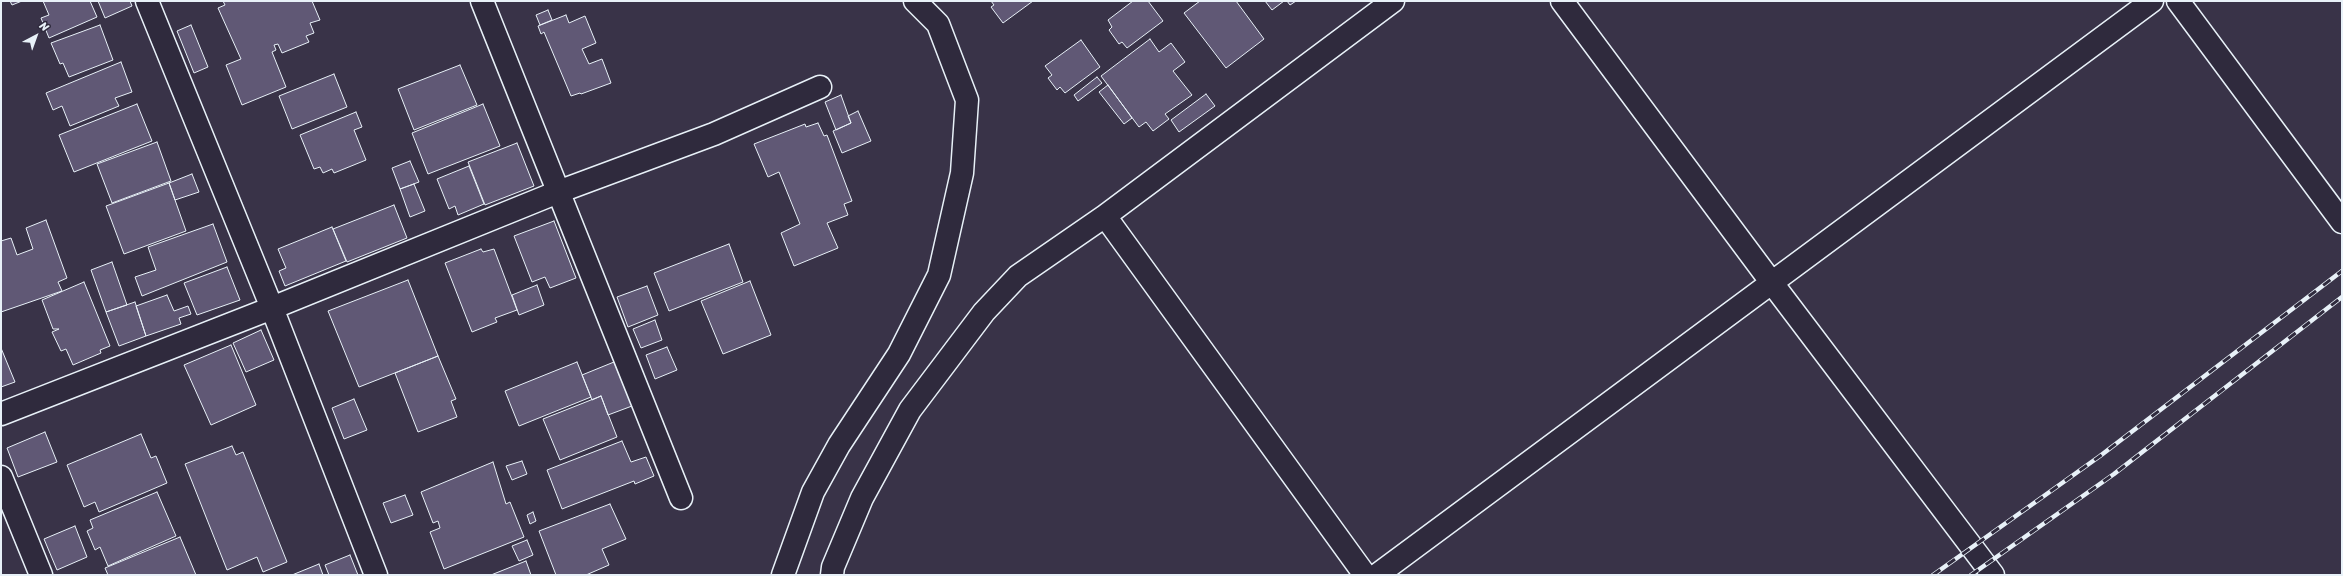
<!DOCTYPE html>
<html>
<head>
<meta charset="utf-8">
<style>
  body { margin:0 }
  #map { position:relative; width:2343px; height:576px; overflow:hidden; background:#393348; font-family:Sriracha,sans-serif }
  canvas { display:block }
  .frame { position:absolute; inset:0; border:2px solid #e8f1f8; pointer-events:none }
  .north { position:absolute; left:16px; top:16px; width:40px; height:40px; -webkit-text-stroke:3px #2f2a3d; paint-order:stroke; rotate:41deg; font-size:11px; font-weight:700; line-height:16px; text-align:center; color:#e8f1f8 }
  .north::after { content:''; display:block; margin:auto; width:14px; height:18px; background:#e8f1f8; clip-path:polygon(50% 0,100% 100%,50% 72%,0 100%) }
</style>
</head>
<body>
<div id="map">
<canvas width="2343" height="576"></canvas>
<div class="frame"></div>
<div class="north">N</div>
</div>
<script>
const g = document.querySelector('canvas').getContext('2d');
g.lineJoin = 'round';
function fill(path, color) {
  g.fillStyle = color;
  g.fill(path, 'evenodd');
}
function poly(rows) {
  const path = new Path2D();
  for (const r of rows) {
    path.moveTo(r[0], r[1]);
    for (let i = 2; i < r.length; i += 2) path.lineTo(r[i], r[i + 1]);
  }
  return path;
}
function stroke(path, color, width, dash) {
  g.strokeStyle = color;
  g.lineWidth = width;
  g.lineCap = dash ? 'butt' : 'round';
  g.setLineDash(dash || []);
  g.stroke(path);
}
const building = poly([
  [10,1,22,1,12,5,10,1],
  [43,1,90,1,97,17,49,38,41,18,49,15,43,1],
  [98,1,130,1,132,6,105,18,98,1],
  [223,1,312,1,320,20,310,23,314,33,306,36,309,42,282,53,278,44,274,45,276,50,272,52,286,87,242,105,226,65,241,59,218,8,225,5,223,1],
  [991,1,1033,1,1003,23,991,7,994,5,991,1],
  [1133,1,1148,1,1163,21,1127,48,1122,42,1119,44,1109,30,1112,27,1108,20,1133,1],
  [1200,1,1236,1,1264,39,1226,68,1184,13,1200,1],
  [1265,1,1284,1,1272,10,1265,1],
  [1287,1,1296,1,1290,5,1287,1],
  [548,10,552,20,540,25,536,15,548,10],
  [566,15,569,23,585,16,596,43,582,49,589,64,602,59,611,83,581,94,580,93,571,96,544,32,541,34,538,26,566,15],
  [100,25,113,60,69,77,63,63,60,64,51,43,100,25],
  [191,25,208,67,194,73,177,31,191,25],
  [1150,39,1159,52,1171,43,1185,62,1173,71,1192,95,1165,114,1169,119,1153,131,1146,122,1139,127,1101,76,1150,39],
  [1081,40,1100,67,1065,93,1060,87,1057,90,1048,78,1052,75,1045,66,1081,40],
  [121,62,132,92,115,98,119,106,70,126,62,106,53,110,46,93,121,62],
  [460,65,477,105,414,130,398,89,460,65],
  [334,74,347,107,292,129,279,96,334,74],
  [1097,77,1102,83,1078,101,1074,95,1097,77],
  [1108,85,1132,118,1124,124,1099,92,1108,85],
  [1206,94,1215,106,1179,132,1171,120,1206,94],
  [841,95,851,123,836,130,825,102,841,95],
  [137,104,152,141,74,172,59,135,137,104],
  [483,104,500,146,428,174,412,133,483,104],
  [858,111,871,141,842,153,833,131,851,123,848,116,858,111],
  [356,112,362,127,354,130,366,160,334,173,332,169,323,173,320,167,314,169,300,135,356,112],
  [818,123,824,136,827,135,852,201,844,204,848,215,827,223,838,248,794,266,781,233,800,224,779,172,768,177,754,144,805,124,806,127,818,123],
  [157,142,171,181,112,203,97,164,157,142],
  [517,143,534,186,485,205,468,162,517,143],
  [410,161,419,182,400,189,392,168,410,161],
  [469,166,484,204,458,215,455,206,449,209,437,179,469,166],
  [192,174,199,192,175,200,169,183,192,174],
  [169,183,186,231,124,254,106,206,169,183],
  [414,184,425,211,410,217,400,189,414,184],
  [394,205,407,238,347,262,333,229,394,205],
  [46,220,67,278,58,282,62,291,1,312,1,241,11,238,17,255,33,249,26,228,46,220],
  [554,221,576,278,550,288,545,277,532,282,514,236,554,221],
  [213,224,227,262,142,296,135,277,156,270,148,247,213,224],
  [332,227,346,261,285,286,279,271,286,268,278,249,332,227],
  [729,244,743,282,669,311,654,273,729,244],
  [481,249,483,252,494,249,517,310,495,318,497,322,472,332,445,263,481,249],
  [112,262,127,305,106,312,91,270,112,262],
  [227,267,240,300,197,315,184,283,227,267],
  [408,280,438,356,359,387,328,311,408,280],
  [750,281,771,335,723,354,701,301,750,281],
  [84,282,110,346,100,350,101,353,73,365,66,349,61,351,52,332,59,329,53,329,42,300,84,282],
  [537,285,544,305,519,315,512,295,537,285],
  [647,286,658,315,628,327,617,297,647,286],
  [167,295,174,311,188,306,191,314,179,318,181,324,146,336,136,306,167,295],
  [135,302,146,336,119,346,106,312,135,302],
  [655,320,662,340,641,348,633,329,655,320],
  [261,330,274,360,246,372,233,343,261,330],
  [231,345,256,405,211,425,184,365,231,345],
  [667,347,677,370,655,379,646,355,667,347],
  [1,348,15,382,1,387,1,348],
  [438,356,456,399,451,401,457,417,418,432,395,373,438,356],
  [577,362,591,397,519,426,505,391,577,362],
  [614,362,632,406,608,415,601,396,592,400,582,375,614,362],
  [601,396,617,437,560,460,543,419,601,396],
  [354,399,367,430,344,439,332,408,354,399],
  [45,432,57,462,18,477,7,448,45,432],
  [141,434,151,458,156,456,167,483,99,512,95,502,84,507,67,465,141,434],
  [622,441,631,462,646,457,654,476,635,484,634,481,562,509,547,470,622,441],
  [232,446,236,455,243,452,287,562,263,572,257,557,227,570,185,464,232,446],
  [522,461,527,474,512,480,506,466,522,461],
  [493,462,506,504,510,502,524,537,444,569,430,532,440,528,438,521,433,523,421,492,493,462],
  [157,492,176,536,108,566,100,547,95,550,87,531,93,528,90,520,157,492],
  [405,495,413,515,391,523,383,503,405,495],
  [610,504,626,539,602,549,609,565,586,575,556,575,539,531,610,504],
  [533,512,536,521,530,524,527,515,533,512],
  [75,526,87,557,57,570,44,539,75,526],
  [180,537,196,575,108,575,105,568,180,537],
  [527,540,533,555,519,561,512,546,527,540],
  [350,555,358,575,329,575,325,565,350,555],
  [526,561,531,575,491,575,526,561],
  [319,564,323,575,292,575,319,564]
]);
const minor = poly([
  [147,1,272,308,376,575],
  [482,1,681,498],
  [1562,1,1772,283,1993,575],
  [2178,1,2342,222],
  [1,414,272,308,558,192,714,134,820,87],
  [1,477,41,575],
  [783,575,813,492,839,445,899,354,939,275,962,173,967,100,938,24,915,1],
  [832,575,833,567,862,498,910,410,984,312,1018,276,1105,216],
  [1365,575,1105,216,1393,1],
  [1377,575,2152,1]
]);
const rail = poly([
  [1933,575,2100,456,2342,271],
  [1971,575,2114,474,2342,297]
]);
fill(building, '#605875');
stroke(building, '#e8f1f8', 1);
stroke(minor, '#e8f1f8', 25);
stroke(minor, '#2f2a3d', 22);
stroke(rail, '#e8f1f8', 4.5);
stroke(rail, '#2f2a3d', 3, [9]);
</script>
</body>
</html>
